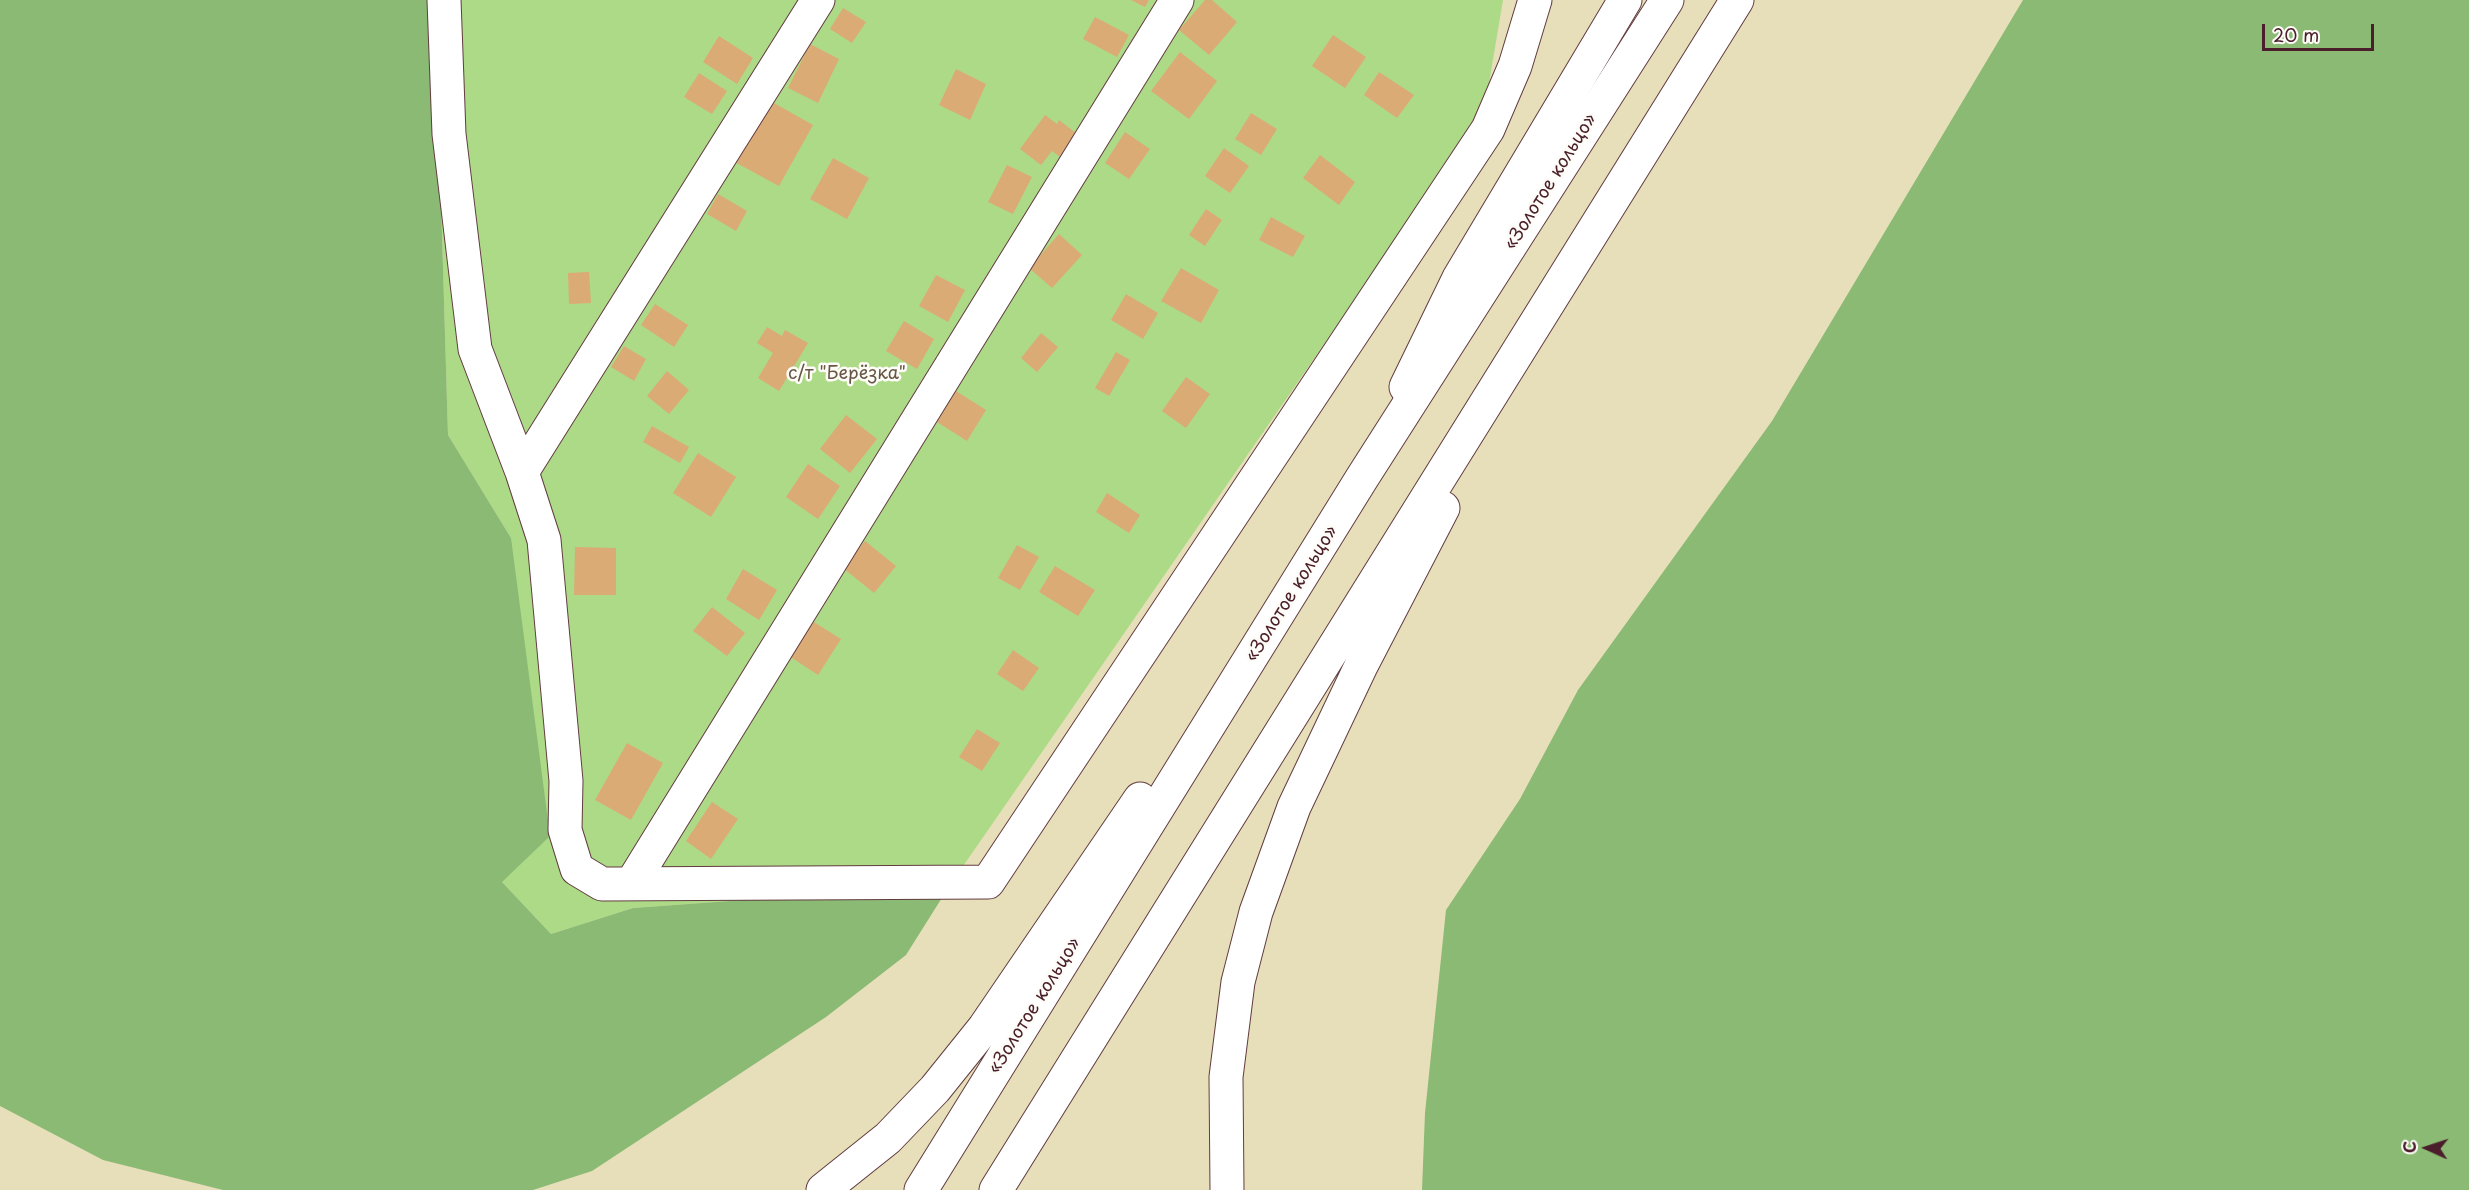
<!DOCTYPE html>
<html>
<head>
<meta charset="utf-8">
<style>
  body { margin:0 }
  #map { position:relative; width:2469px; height:1190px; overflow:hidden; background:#e7dfb9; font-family:"Playpen Sans",sans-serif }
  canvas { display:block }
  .north { position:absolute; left:2397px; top:1118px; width:60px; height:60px; -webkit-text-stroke:4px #fdfcf7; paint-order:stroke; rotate:273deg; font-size:16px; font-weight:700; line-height:24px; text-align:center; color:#4a1f2b }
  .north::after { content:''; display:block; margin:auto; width:21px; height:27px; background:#4a1f2b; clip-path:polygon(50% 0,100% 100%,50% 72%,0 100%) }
  .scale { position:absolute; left:2262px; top:24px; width:112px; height:27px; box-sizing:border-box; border:3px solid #4a1f2b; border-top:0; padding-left:8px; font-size:18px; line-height:21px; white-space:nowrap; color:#4a1f2b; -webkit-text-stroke:4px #fdfcf7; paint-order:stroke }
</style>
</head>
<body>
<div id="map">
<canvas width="2469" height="1190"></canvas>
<div class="north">С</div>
<div class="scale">20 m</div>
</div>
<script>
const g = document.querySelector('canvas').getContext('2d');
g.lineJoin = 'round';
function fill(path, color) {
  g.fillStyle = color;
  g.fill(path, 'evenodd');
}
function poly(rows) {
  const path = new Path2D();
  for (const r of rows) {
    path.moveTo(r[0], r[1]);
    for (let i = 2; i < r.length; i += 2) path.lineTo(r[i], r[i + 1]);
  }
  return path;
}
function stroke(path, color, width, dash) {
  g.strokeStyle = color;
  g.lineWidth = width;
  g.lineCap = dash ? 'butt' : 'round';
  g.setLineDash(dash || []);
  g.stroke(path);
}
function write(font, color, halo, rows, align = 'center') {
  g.font = font + ' "Playpen Sans",sans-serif';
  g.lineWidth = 5;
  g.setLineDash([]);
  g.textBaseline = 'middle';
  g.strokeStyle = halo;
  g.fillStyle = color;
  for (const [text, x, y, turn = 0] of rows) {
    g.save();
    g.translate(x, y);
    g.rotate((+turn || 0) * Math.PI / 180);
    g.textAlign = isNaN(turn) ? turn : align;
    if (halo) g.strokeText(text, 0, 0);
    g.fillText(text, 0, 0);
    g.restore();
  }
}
const green = poly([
  [435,0,1503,0,1484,113,950,885,633,908,551,934,502,882,511,538,448,435]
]);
const forest = poly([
  [0,0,435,0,448,435,511,538,550,836,502,882,551,934,633,908,950,885,906,955,826,1017,592,1171,533,1190,223,1190,103,1160,0,1106],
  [2023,0,2469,0,2469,1190,1422,1190,1425,1113,1446,910,1520,799,1578,690,1772,421]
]);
const building = poly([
  [1131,0,1149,0,1145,7],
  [1205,0,1212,0,1237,22,1209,55,1179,30],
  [843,8,866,22,852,43,830,29],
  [1095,17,1129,35,1117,57,1083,39],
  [1333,35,1366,57,1345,88,1312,66],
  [719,36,753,58,737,84,703,62],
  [810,44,839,59,818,103,788,88],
  [1180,52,1217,81,1189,119,1151,91],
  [956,69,986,84,970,120,939,105],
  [1379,72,1414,95,1397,118,1364,95],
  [699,73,727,91,712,114,684,97],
  [765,98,813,125,779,186,731,160],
  [1251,113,1277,129,1261,155,1235,139],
  [1045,115,1057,124,1059,120,1081,137,1064,160,1052,151,1041,165,1020,149],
  [1125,132,1150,149,1129,179,1105,163],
  [1224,148,1249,166,1230,193,1205,176],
  [1320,155,1355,182,1339,205,1303,178],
  [833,158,869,178,847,219,810,199],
  [1007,165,1032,177,1013,214,988,202],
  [718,194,747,211,736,231,707,214],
  [1206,209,1222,220,1205,246,1189,235],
  [1271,217,1305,236,1293,257,1259,240],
  [1059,234,1082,255,1052,288,1029,268],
  [1181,268,1219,290,1201,323,1161,301],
  [589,272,591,303,569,304,568,273],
  [936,275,965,290,948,322,919,306],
  [1126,294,1158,313,1143,339,1111,320],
  [655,304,688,325,674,347,641,325],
  [904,321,934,339,917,369,886,351],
  [767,327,782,336,785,330,808,343,779,391,758,378,773,353,757,343],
  [1041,333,1058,347,1037,372,1021,358],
  [624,346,646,359,634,381,611,367],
  [1116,352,1130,360,1109,396,1095,388],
  [667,371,689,390,669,414,647,396],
  [1186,377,1210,394,1186,428,1162,411],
  [956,391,986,410,967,441,937,422],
  [846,415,877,439,850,473,820,449],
  [652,426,689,447,680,463,643,442],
  [698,453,736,477,711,517,673,493],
  [808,464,840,486,818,519,786,497],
  [1107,493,1140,515,1129,533,1096,512],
  [865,541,896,566,874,593,843,568],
  [1017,545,1039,557,1020,590,998,578],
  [575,547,616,548,616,595,574,595],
  [1055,566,1095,590,1078,616,1039,592],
  [743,569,777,590,759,620,726,599],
  [712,607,745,633,727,656,693,631],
  [809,619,841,639,818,675,786,654],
  [1013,650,1039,668,1023,691,997,674],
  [977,729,1000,743,982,771,959,757],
  [627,743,663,763,631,820,595,800],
  [712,802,738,819,711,859,686,841]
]);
const minor = poly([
  [444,0,449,134,475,349,522,472,544,540,566,781,565,830,577,869,602,884,988,882,1488,129,1515,66,1535,0],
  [1406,387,1459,278,1625,0],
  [522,472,818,0],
  [632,883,1177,0]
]);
const highway = poly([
  [823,1190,888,1138,935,1089,984,1028,1140,799],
  [921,1190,1362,478,1667,0],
  [996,1190,1737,0],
  [1227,1190,1226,1077,1238,982,1256,912,1294,807,1361,666,1443,508]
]);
const streetNames = [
  ["«Золотое кольцо»",1551,182,-58],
  ["«Золотое кольцо»",1292,594,-58],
  ["«Золотое кольцо»",1035,1006,-58]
];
const parkNames = [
  ["c/т \"Берёзка\"",847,374]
];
fill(green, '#adda87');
fill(forest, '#8aba74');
fill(building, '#dbab76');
stroke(minor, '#623c40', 35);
stroke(highway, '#623c40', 35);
stroke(minor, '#fff', 33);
stroke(highway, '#fff', 33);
write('18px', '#4a1f2b', '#fdfcf7', streetNames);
write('18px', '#685747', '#fdfcf7', parkNames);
</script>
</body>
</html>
